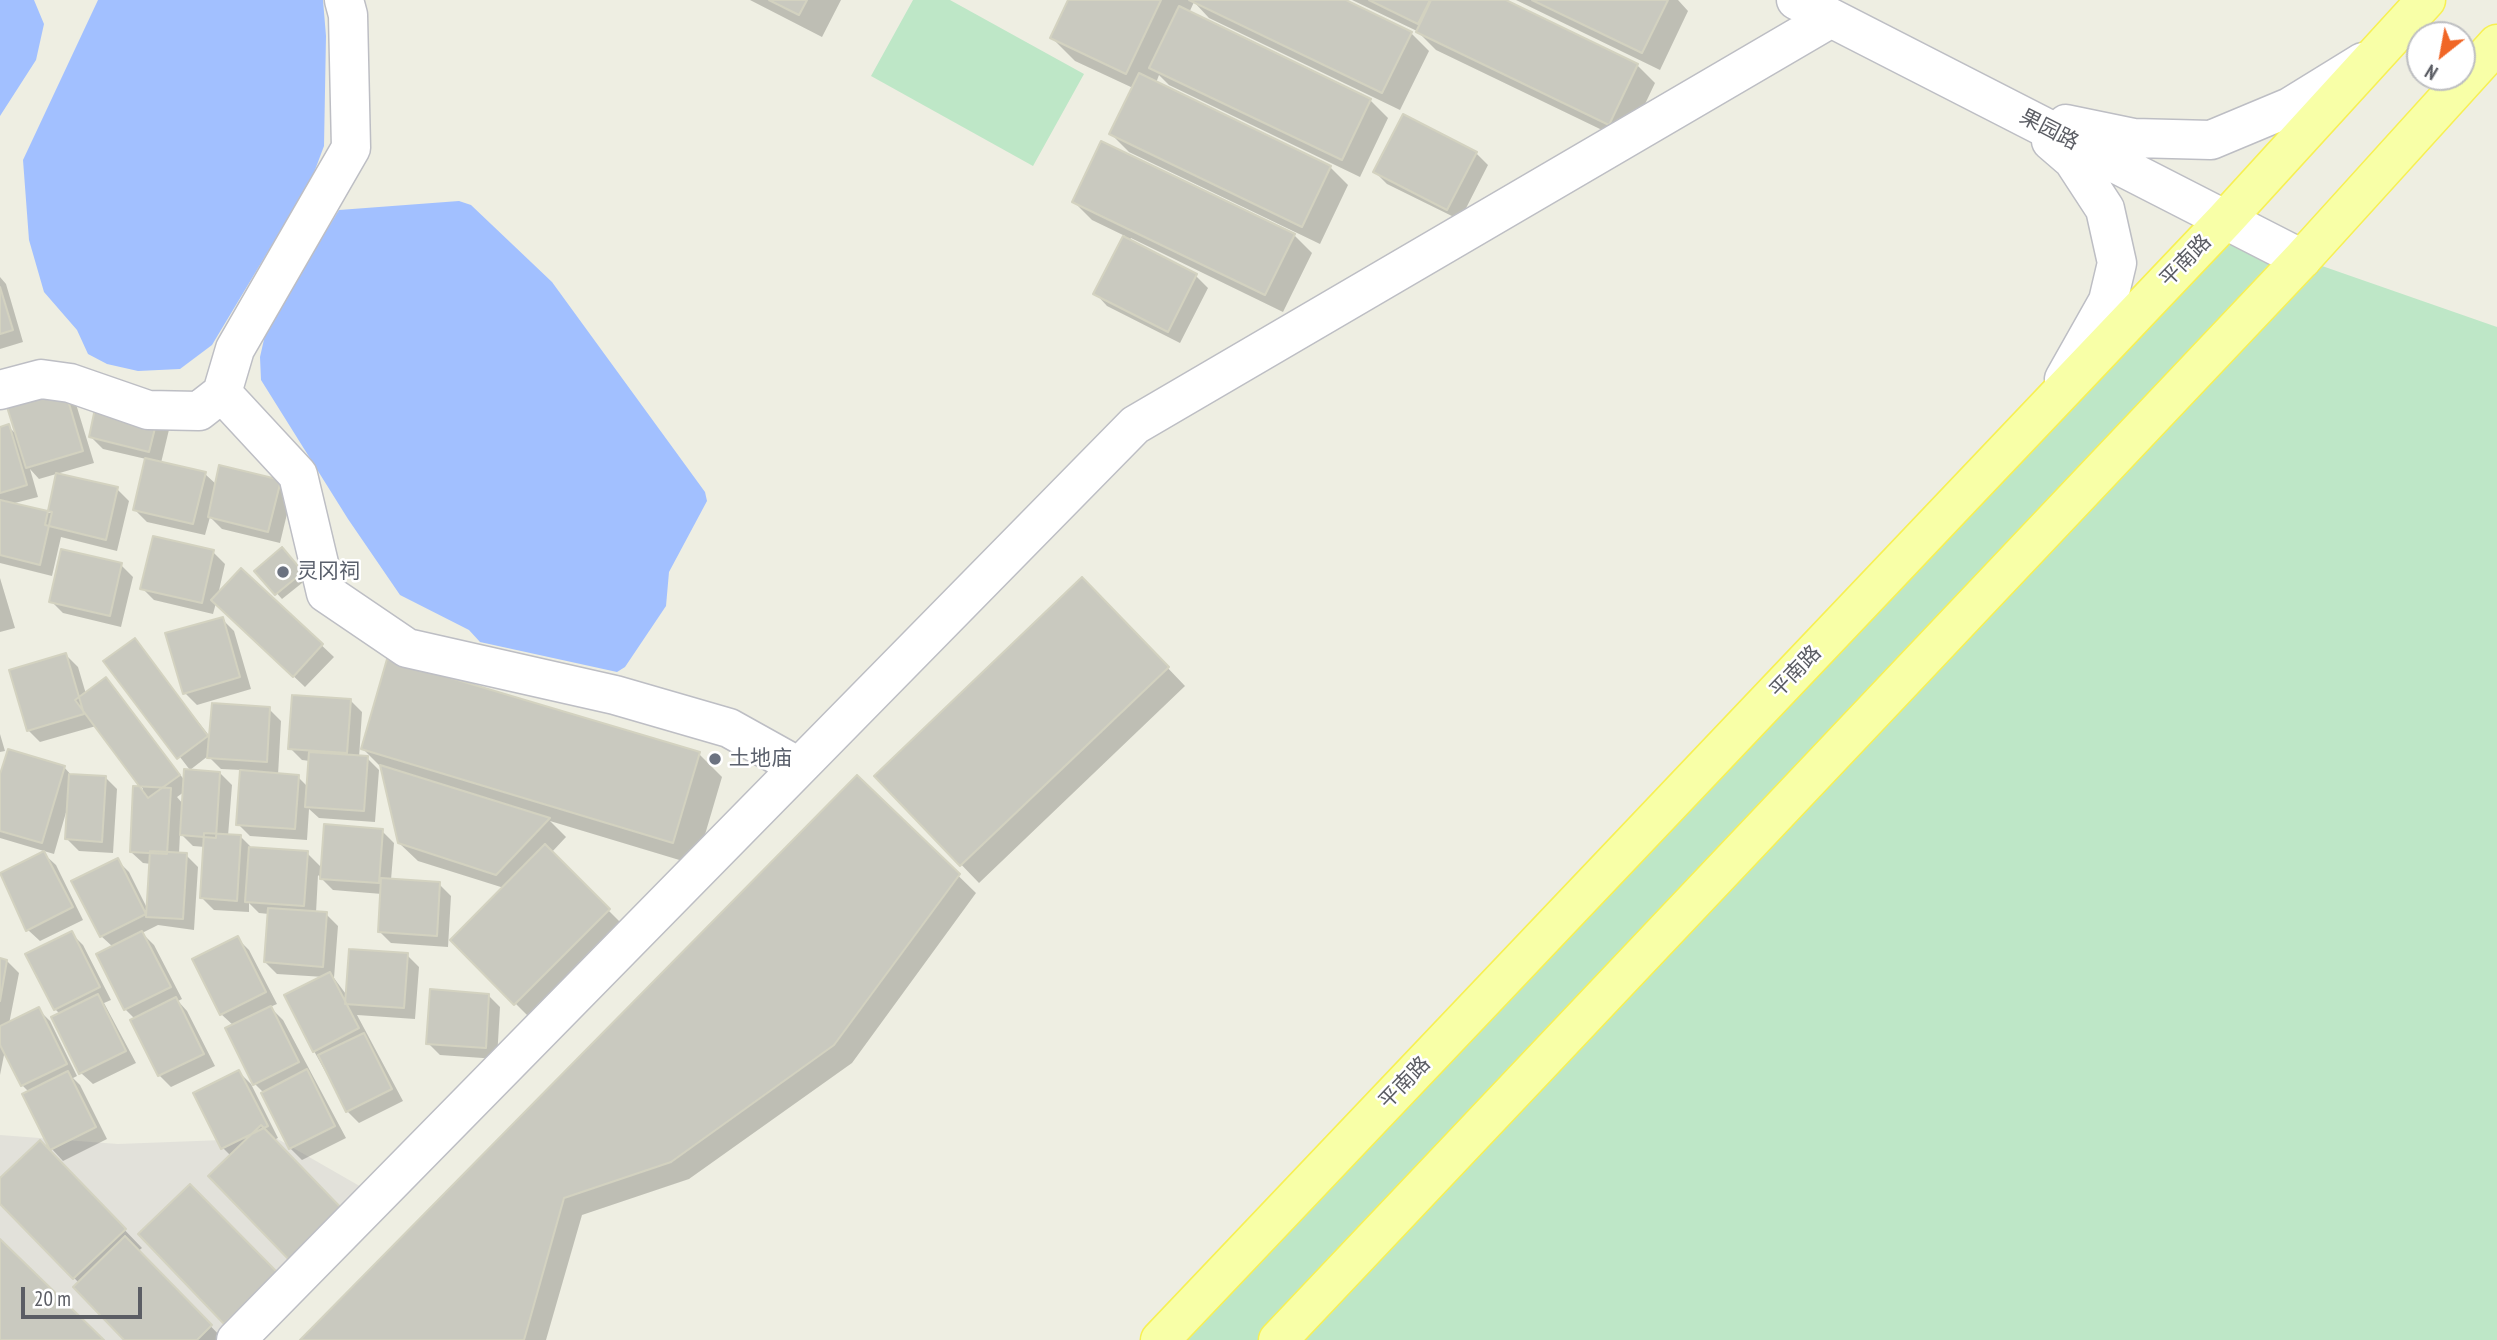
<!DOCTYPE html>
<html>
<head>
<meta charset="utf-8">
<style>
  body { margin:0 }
  #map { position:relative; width:2497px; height:1340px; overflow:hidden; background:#eeeee2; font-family:"PT Sans Narrow",sans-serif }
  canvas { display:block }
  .north { position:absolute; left:2406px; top:21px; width:70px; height:70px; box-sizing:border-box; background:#fff; border:2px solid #bdbec1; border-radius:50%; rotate:211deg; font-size:19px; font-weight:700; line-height:28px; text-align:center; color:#5b5d64 }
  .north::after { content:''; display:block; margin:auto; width:24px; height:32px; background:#f06626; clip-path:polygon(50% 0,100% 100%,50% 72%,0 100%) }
  .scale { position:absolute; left:21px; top:1287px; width:121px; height:32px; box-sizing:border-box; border:4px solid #5b5d64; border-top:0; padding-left:9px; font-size:21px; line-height:24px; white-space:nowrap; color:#5b5d64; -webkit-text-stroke:5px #fff; paint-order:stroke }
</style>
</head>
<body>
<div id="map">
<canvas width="2497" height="1340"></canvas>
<div class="north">N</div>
<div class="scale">20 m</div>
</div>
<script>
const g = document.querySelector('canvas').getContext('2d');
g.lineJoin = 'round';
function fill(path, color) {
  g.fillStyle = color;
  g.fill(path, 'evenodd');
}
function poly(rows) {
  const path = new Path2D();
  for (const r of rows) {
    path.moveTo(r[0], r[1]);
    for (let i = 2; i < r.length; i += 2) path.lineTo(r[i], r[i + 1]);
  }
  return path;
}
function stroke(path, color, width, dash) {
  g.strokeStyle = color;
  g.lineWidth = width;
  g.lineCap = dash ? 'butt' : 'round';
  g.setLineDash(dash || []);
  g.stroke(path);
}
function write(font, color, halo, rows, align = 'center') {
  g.font = font + ' "PT Sans Narrow","Noto Sans SC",sans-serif';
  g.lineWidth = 5;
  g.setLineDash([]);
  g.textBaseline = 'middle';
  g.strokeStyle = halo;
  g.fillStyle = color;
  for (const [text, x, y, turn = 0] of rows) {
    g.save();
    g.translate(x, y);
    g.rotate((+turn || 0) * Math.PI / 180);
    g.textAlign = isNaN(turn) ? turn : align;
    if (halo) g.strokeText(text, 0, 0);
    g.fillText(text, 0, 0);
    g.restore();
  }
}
const industrial = poly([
  [0,1135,118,1144,276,1138,377,1196,236,1340,0,1340]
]);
const green = poly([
  [913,0,950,0,1084,74,1033,166,871,76],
  [2225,220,2302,259,2497,327,2497,1340,1160,1340]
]);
const water = poly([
  [0,0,34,0,44,24,36,60,0,116],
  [98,0,323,0,326,36,324,146,312,178,212,345,180,369,138,371,107,364,88,354,77,330,44,292,29,240,23,160],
  [459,201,471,205,552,282,705,492,707,501,669,572,666,606,625,667,617,672,480,642,469,630,400,595,348,519,261,380,260,357,267,326,339,210]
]);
const shadow = poly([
  [750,0,841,0,822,37],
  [1070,0,1342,0,1411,33,1429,51,1400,110,1209,18,1194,2,1189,13,1370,100,1388,118,1360,177,1169,85,1159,75,1156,83,1330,167,1348,185,1320,244,1129,152,1111,134,1133,88,1075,61,1052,38],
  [1352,0,1502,0,1637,65,1655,83,1627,142,1436,50,1417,31],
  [1516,0,1678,0,1688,11,1660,70],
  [1476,153,1488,165,1460,220,1387,184,1375,172],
  [1074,202,1294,235,1312,253,1283,312,1131,238,1129,241,1196,276,1208,288,1180,343,1107,306,1096,294,1125,236,1092,220],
  [0,277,6,284,23,342,0,349],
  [65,392,76,404,94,463,39,479,30,469,38,497,11,504,49,513,117,489,129,501,117,551,61,537,52,576,0,563,0,428,8,426,18,436],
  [173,413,161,463,205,474,217,485,280,481,292,493,280,543,222,529,210,517,205,535,147,522,135,510,146,459,103,449,91,437],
  [282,550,307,579,282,599,257,571],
  [213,552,225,564,218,595,242,570,334,657,305,687,216,603,213,614,154,600,142,588],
  [121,565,133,577,121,627,63,613,51,601],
  [0,578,15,628,0,632],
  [1100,597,1185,686,979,883,876,776],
  [222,619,234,631,251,689,197,705,185,693],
  [134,640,211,738,269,709,281,721,278,775,298,777,308,787,310,761,302,760,290,748,350,700,362,712,359,758,367,758,379,770,375,822,319,818,309,809,307,840,250,836,238,824,242,770,221,769,208,756,190,770,106,661],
  [66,655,78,667,86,694,106,680,117,691,185,781,220,773,232,785,228,836,240,836,252,848,307,853,322,868,382,831,394,843,391,880,439,884,451,896,448,947,391,943,379,931,382,894,333,890,318,875,316,913,326,914,338,926,334,978,348,997,407,955,419,967,415,1019,357,1015,403,1101,359,1123,347,1111,314,1051,324,977,277,974,265,962,269,914,259,913,249,903,249,912,214,910,202,898,205,847,193,846,180,833,179,854,186,855,198,867,194,930,158,925,142,933,154,945,182,999,178,1001,187,1011,215,1066,171,1087,159,1075,135,1019,125,1009,113,947,101,936,117,860,129,872,148,910,151,864,143,863,131,852,143,789,96,726,40,742,28,730],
  [184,792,183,804,177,797],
  [0,734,5,751,0,752],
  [363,749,699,754,722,777,696,865,550,821,566,837,551,853,626,928,533,1021,452,940,504,888,418,861,399,843,383,769],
  [64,767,72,776,105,777,117,789,113,853,79,851,67,839,67,809,54,854,0,838,0,780],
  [857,777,976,893,852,1063,689,1179,582,1215,546,1340,302,1340],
  [44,854,56,865,83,920,40,941,28,930,1,875],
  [71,933,83,945,111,1000,104,1003,136,1063,93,1084,81,1073,61,1015,55,1009],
  [237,938,249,950,277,1004,270,1007,283,1020,346,1138,302,1160,290,1148,264,1093,255,1084,234,1026,221,1014],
  [0,960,7,961,19,973,9,1024,38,1009,50,1021,77,1076,73,1078,80,1085,107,1139,63,1161,52,1149,29,1092,22,1085,5,1050,0,1075],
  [488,995,500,1007,497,1059,440,1055,428,1043],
  [239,1072,251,1084,278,1138,231,1156,223,1148,195,1094],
  [40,1142,142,1248,138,1251,224,1340,127,1340,79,1283,0,1201,0,1180]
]);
const building = poly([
  [769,0,807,0,799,15,769,0],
  [1068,0,1161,0,1126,74,1050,38,1068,0],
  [1189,0,1346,0,1412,32,1382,93,1189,0],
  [1369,0,1430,0,1418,24,1369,0],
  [1431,0,1506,0,1638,64,1609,125,1416,32,1431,0],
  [1532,0,1668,0,1642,53,1532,0],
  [1179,6,1371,99,1342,160,1149,68,1179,6],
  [1139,73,1331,166,1302,227,1109,134,1139,73],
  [1403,114,1477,152,1447,210,1373,172,1403,114],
  [1101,141,1295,234,1265,295,1072,202,1101,141],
  [1123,236,1197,274,1168,332,1093,294,1123,236],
  [0,287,13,330,0,334,0,287],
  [100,385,162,400,149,452,89,437,100,385],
  [65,390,83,451,26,468,7,407,65,390],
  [9,424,27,485,0,493,0,427,9,424],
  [145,458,206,472,193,524,133,510,145,458],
  [219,465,281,480,268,532,208,517,219,465],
  [56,473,118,487,106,540,45,525,56,473],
  [0,500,52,512,40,565,0,555,0,500],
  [153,536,214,550,202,603,140,589,153,536],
  [282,547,303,572,275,595,254,571,282,547],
  [61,549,122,563,110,616,49,602,61,549],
  [241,568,323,644,293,677,211,600,241,568],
  [1082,577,1169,667,960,866,874,776,1082,577],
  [223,617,240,677,183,694,165,633,223,617],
  [135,638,208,736,177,759,103,661,135,638],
  [66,653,84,714,27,731,9,670,66,653],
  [387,659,700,752,673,843,361,749,387,659],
  [106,677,180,775,148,798,75,700,106,677],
  [292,695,351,699,347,753,288,749,292,695],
  [212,703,270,707,267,762,207,758,212,703],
  [8,749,65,766,42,843,0,831,0,774,8,749],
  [309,752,368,756,364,811,305,807,309,752],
  [380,765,550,818,496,875,398,843,380,765],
  [184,769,220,772,216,838,180,835,184,769],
  [240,770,299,775,295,829,236,825,240,770],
  [69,774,106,776,102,842,65,839,69,774],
  [857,775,960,874,834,1045,671,1162,564,1198,524,1340,300,1340,857,775],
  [133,786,171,788,167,854,130,852,133,786],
  [324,824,383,829,379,883,320,879,324,824],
  [204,833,241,835,237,901,200,898,204,833],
  [545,844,610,909,514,1005,450,940,545,844],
  [249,847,308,851,304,906,245,902,249,847],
  [44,851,73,907,26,931,0,873,44,851],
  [150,851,187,853,183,919,146,917,150,851],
  [118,858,146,914,100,937,71,881,118,858],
  [381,878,440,882,437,936,378,932,381,878],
  [268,908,327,912,323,967,264,962,268,908],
  [72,931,100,987,54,1010,25,954,72,931],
  [142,931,171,987,124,1010,96,954,142,931],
  [238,936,266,992,220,1015,192,959,238,936],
  [349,949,408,953,404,1008,345,1004,349,949],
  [0,958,7,960,0,1001,0,958],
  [330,972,359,1028,313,1052,284,995,330,972],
  [430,989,489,994,486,1048,426,1044,430,989],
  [98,994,126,1051,79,1074,51,1017,98,994],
  [176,997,204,1054,158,1076,130,1020,176,997],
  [271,1006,299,1062,253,1085,225,1028,271,1006],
  [39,1007,67,1064,21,1086,0,1045,0,1026,39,1007],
  [364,1033,392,1089,346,1112,318,1055,364,1033],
  [307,1069,335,1126,289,1149,261,1093,307,1069],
  [239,1070,268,1126,221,1149,193,1093,239,1070],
  [68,1071,96,1127,50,1150,22,1094,68,1071],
  [261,1125,347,1214,294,1265,208,1176,261,1125],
  [40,1140,126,1229,73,1279,0,1204,0,1178,40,1140],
  [190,1184,277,1272,224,1324,138,1234,190,1184],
  [125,1236,212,1325,197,1340,124,1340,73,1287,125,1236],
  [0,1239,104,1340,0,1340,0,1239]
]);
const minor = poly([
  [344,0,348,15,351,148,235,349,222,393,298,475,326,593,407,648,615,695,729,728,799,767],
  [1796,0,2302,259],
  [2066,124,2134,138,2211,140,2290,107,2363,62],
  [2051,141,2073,160,2105,209,2117,263,2108,301,2064,379],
  [0,390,41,379,70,383,148,410,199,411,222,393],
  [236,1340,1135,425,1831,18]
]);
const major = poly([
  [1160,1340,2225,220,2426,0],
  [1278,1340,2302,259,2497,44]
]);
const markers = [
  [283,572,7,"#6b7280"],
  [715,759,7,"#6b7280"]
];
const streetNames = [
  ["果园路",2049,130,27],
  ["平南路",2186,261,-46],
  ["平南路",1796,672,-46],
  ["平南路",1405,1083,-46]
];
const worshipNames = [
  ["灵冈祠",297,572],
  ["土地庙",729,759]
];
fill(industrial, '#e2e1da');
fill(green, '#bee7c7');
fill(water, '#a2c0ff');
fill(shadow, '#0003');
fill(building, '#c9c9bf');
stroke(building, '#d3d2c0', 2);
stroke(minor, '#bdbec4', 41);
stroke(major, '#f7f053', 41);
stroke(minor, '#fff', 38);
stroke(major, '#f8ffa7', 38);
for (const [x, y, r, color] of markers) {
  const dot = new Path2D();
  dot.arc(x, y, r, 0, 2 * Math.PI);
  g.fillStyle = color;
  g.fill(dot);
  stroke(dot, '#fff', 2.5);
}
write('21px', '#5b5d64', '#fff', streetNames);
write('21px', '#5b616d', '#fff', worshipNames, 'left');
</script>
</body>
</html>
